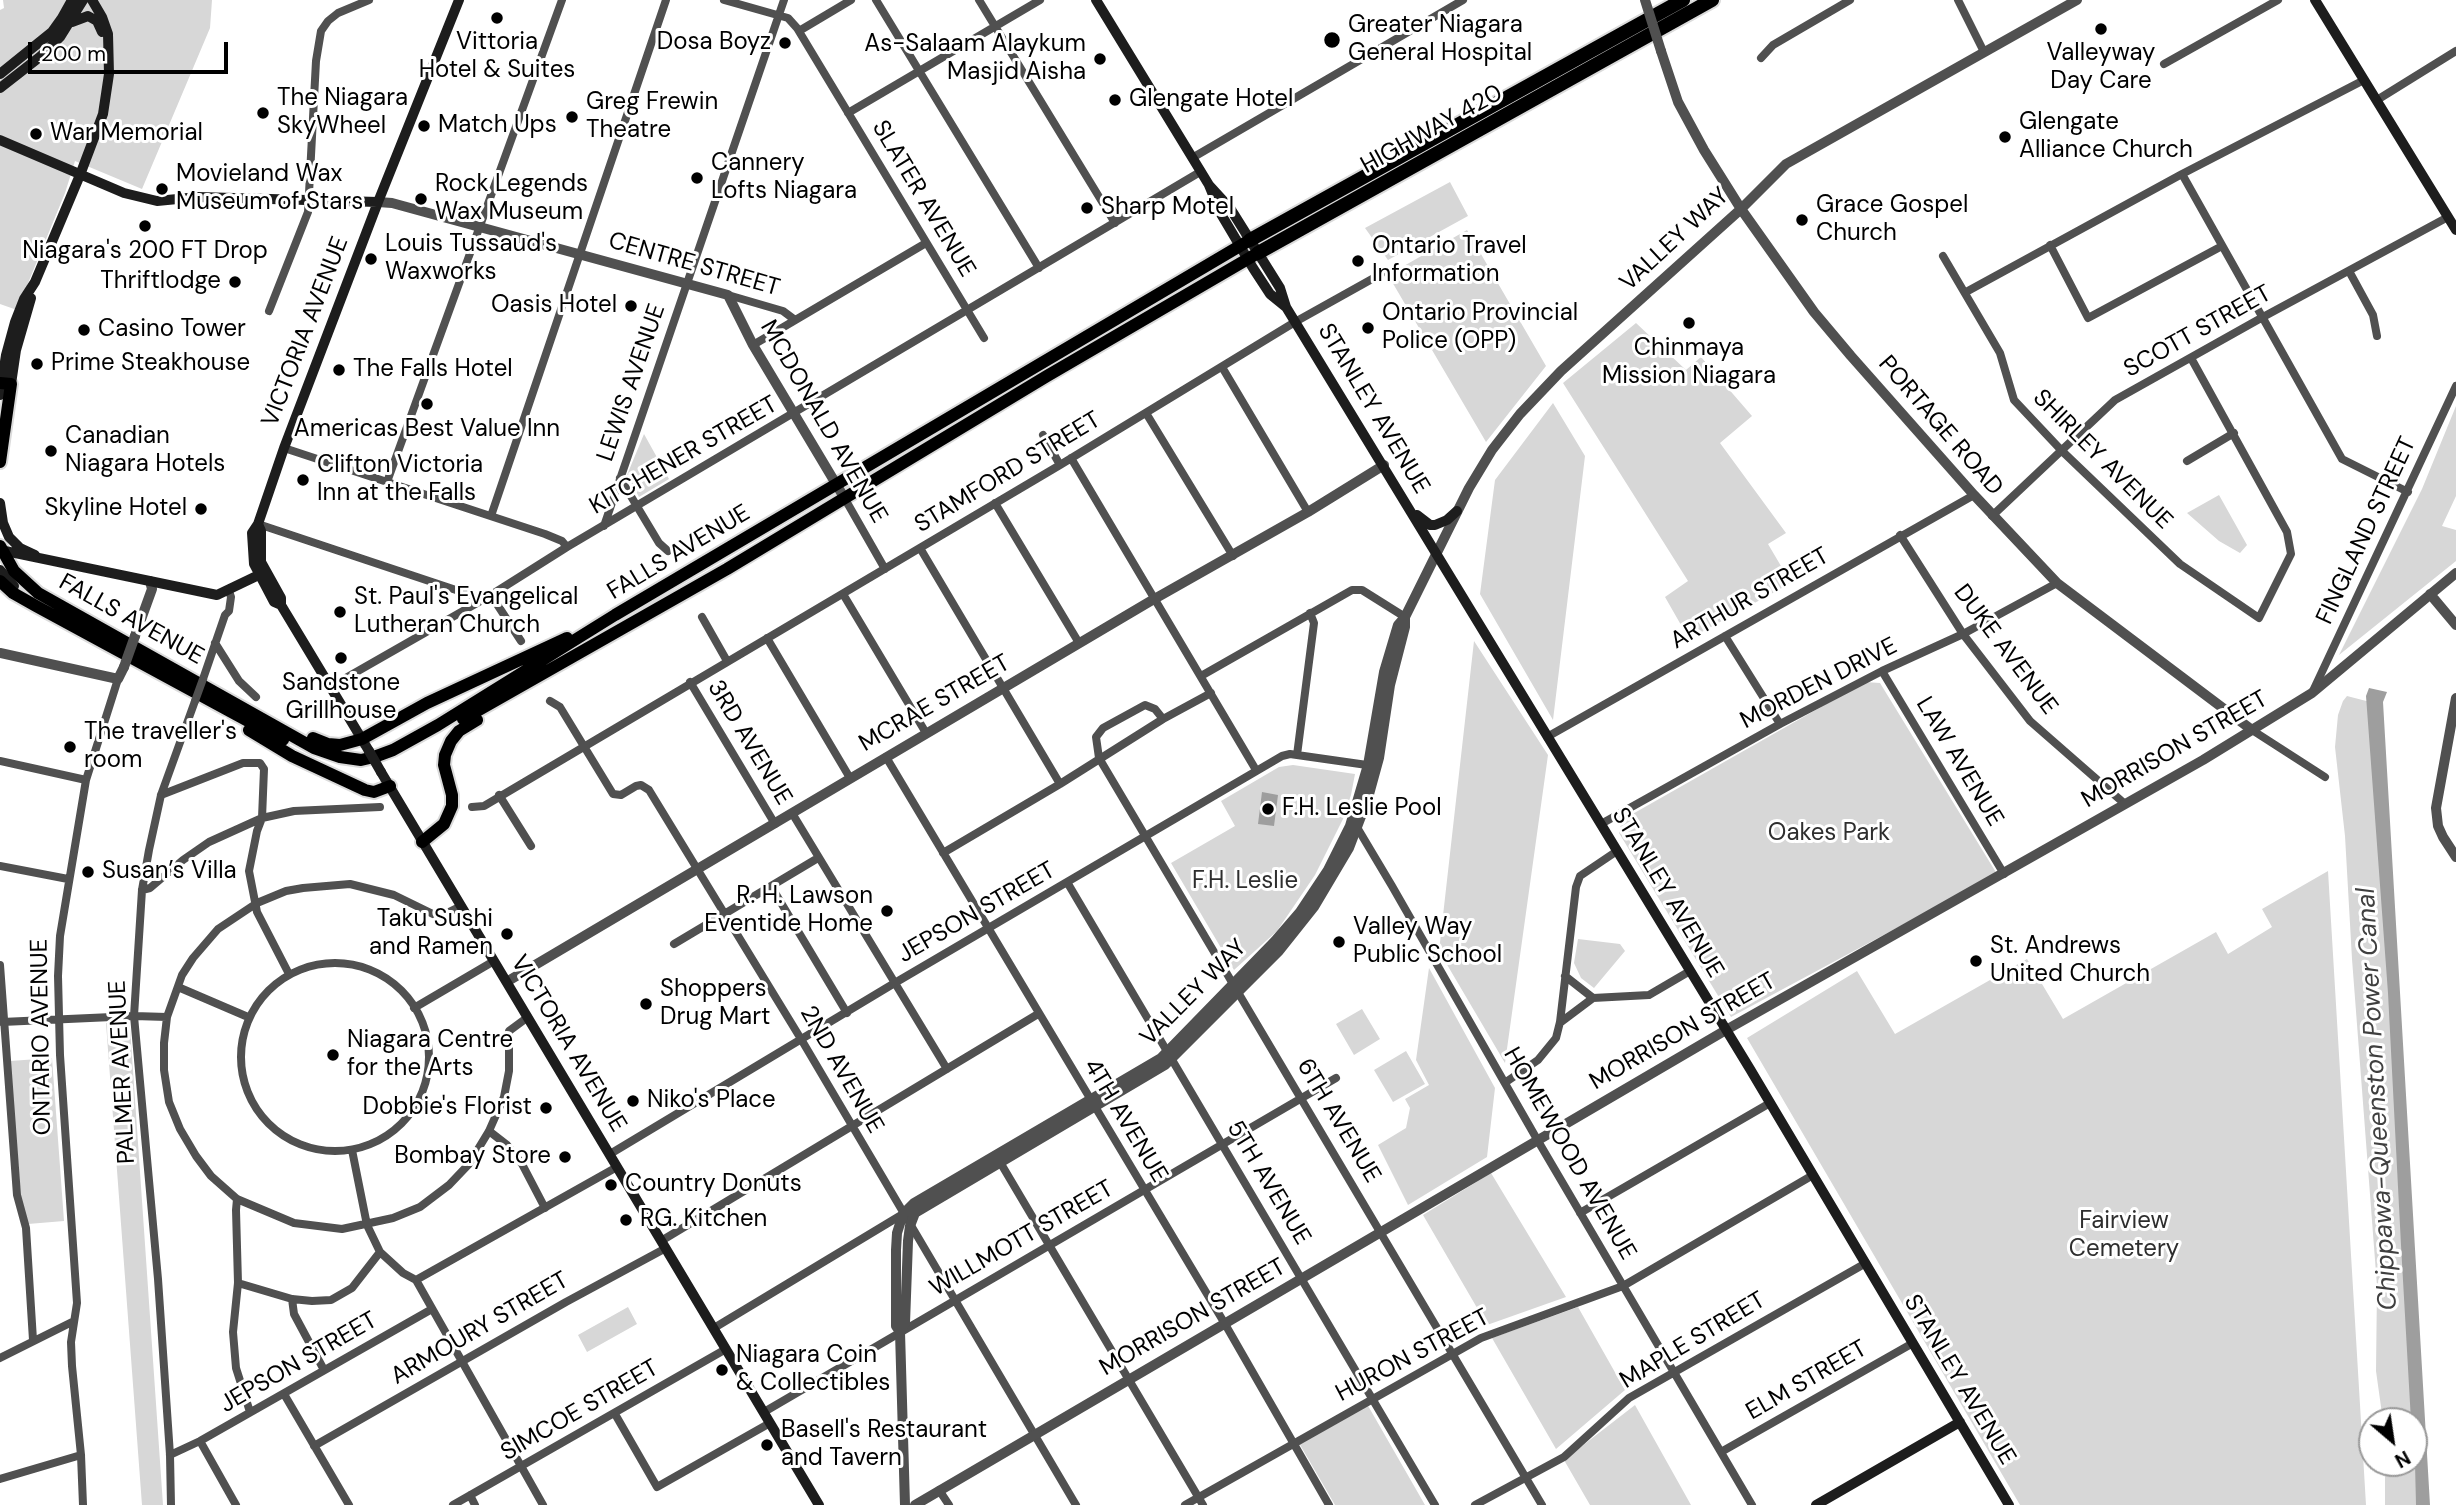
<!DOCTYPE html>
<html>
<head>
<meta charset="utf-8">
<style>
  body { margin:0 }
  #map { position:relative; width:2456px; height:1505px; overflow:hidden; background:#fff; font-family:"DM Sans",sans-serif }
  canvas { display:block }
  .north { position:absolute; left:2358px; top:1407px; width:70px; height:70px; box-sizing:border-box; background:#fff; border:2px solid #999; border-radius:50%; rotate:151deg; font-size:19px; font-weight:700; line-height:28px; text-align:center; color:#000 }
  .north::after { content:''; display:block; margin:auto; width:24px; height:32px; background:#000; clip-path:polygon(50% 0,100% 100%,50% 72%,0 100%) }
  .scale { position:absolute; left:28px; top:42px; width:200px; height:32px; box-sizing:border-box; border:4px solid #000; border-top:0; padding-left:9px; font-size:21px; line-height:24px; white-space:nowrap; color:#000; -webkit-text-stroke:5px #fff; paint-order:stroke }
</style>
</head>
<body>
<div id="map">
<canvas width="2456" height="1505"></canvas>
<div class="north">N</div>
<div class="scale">200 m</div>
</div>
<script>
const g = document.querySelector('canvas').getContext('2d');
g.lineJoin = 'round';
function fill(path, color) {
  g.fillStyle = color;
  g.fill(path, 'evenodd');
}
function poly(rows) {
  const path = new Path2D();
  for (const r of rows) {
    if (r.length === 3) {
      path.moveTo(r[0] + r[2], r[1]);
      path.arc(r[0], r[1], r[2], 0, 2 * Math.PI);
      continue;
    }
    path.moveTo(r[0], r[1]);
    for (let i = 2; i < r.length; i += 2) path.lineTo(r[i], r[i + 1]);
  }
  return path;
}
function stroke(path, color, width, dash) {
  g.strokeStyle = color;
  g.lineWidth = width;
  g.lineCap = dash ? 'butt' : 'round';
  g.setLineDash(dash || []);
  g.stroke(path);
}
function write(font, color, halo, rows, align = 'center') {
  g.font = font + ' "DM Sans",sans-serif';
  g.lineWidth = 6;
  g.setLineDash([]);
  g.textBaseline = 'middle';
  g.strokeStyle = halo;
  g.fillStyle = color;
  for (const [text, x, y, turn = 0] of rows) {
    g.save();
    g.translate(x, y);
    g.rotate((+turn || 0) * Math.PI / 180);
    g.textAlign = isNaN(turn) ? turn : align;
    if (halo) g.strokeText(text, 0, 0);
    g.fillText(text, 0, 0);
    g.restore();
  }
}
const green = poly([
  [3,0,212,0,210,28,142,189,75,161,65,193,17,310,0,304,0,10,4,8],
  [1450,182,1468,216,1388,260,1365,228],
  [1467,230,1546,366,1486,442,1388,275],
  [1636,323,1686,370,1701,357,1752,416,1720,443,1786,533,1768,544,1791,583,1689,639,1665,597,1688,581,1563,383],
  [1553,403,1585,456,1553,720,1480,594,1495,480],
  [2456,406,2456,496,2442,526,2456,530,2456,561,2339,655,2422,489],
  [644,434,669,479,639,497,627,475],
  [2219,495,2247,545,2240,553,2219,541,2187,513],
  [1474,641,1548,755,1505,1063,1439,951],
  [1865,682,1880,683,1997,874,1731,1017,1619,833,1622,820],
  [2347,696,2374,703,2419,1505,2385,1505,2385,1463,2414,1463,2414,1421,2383,1421,2376,1371,2377,1286,2352,959,2345,836,2335,747,2338,715,2343,701],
  [1293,765,1355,774,1351,795,1343,819,1315,875,1277,931,1234,970,1171,863,1235,826,1221,801,1279,767],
  [2328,871,2366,1505,2020,1505,1747,1038,1857,971,1895,1034,2027,959,2063,1019,2216,932,2228,954,2272,927,2262,909],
  [1578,939,1620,944,1625,951,1594,988,1581,978,1574,963],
  [1429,968,1495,1088,1487,1157,1408,1205,1378,1145,1406,1128,1410,1108,1405,1099,1429,1085,1416,1060],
  [1362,1009,1380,1039,1354,1055,1336,1024],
  [106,1023,128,1023,130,1027,163,1505,142,1505],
  [1406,1051,1425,1084,1393,1102,1374,1070],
  [52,1058,64,1221,28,1224,21,1199,10,1061],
  [1491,1173,1566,1297,1487,1325,1423,1215],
  [628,1307,637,1324,587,1352,578,1335],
  [1578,1307,1625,1390,1556,1449,1492,1338],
  [1367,1404,1425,1505,1335,1505,1299,1443],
  [1635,1405,1691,1505,1590,1505,1564,1460]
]);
const water = poly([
  [2369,688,2387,692,2383,702,2430,1505,2416,1505,2414,1421,2411,1421,2401,1245,2388,993,2366,696],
  [1262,792,1278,795,1274,826,1258,824]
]);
const minor = poly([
  [724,0,788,18,797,28,984,338],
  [876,0,1039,268],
  [979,0,1115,223],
  [1958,0,1984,52],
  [799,31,851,0],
  [1761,58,1773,45,1850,0],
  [2164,64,2278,0],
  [2377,100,2456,51],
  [848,113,1040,0],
  [1192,158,1463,0],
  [2182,174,2342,459,2408,492],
  [2050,245,2088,318,2222,246],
  [1943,256,2000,353,2014,400,2062,451,2180,564,2259,618,2291,554,2287,532,2191,358],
  [2349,271,2373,315,2377,336],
  [1966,292,2182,174,2364,80],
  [728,295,783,311,795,320],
  [269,311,308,212,316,61,321,31,328,21,338,13,369,0],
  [753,345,926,243],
  [1222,367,1308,512],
  [1146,413,1233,556],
  [1043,435,1060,465],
  [284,448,545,534,562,541,567,547],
  [1071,458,1256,770],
  [2187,461,2234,433],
  [620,478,659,543,668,551],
  [387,482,562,0],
  [845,499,885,569],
  [995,503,1079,643],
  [491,516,666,0],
  [1992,516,2115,400,2263,317,2448,217],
  [258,524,483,599],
  [604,526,784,0],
  [1900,535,1963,634,2030,721,2125,804],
  [920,548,1060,784],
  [843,594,926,733],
  [491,595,521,641],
  [702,617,727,661],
  [1725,636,1780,724],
  [767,638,850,778],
  [215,643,239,681,256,697],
  [1882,671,2004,874],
  [1201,676,1352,590,1362,590,1405,617],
  [203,679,225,615,229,611,231,597,229,591],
  [690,682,775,824],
  [330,687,491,595,567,547,1200,172],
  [2313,691,2456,386],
  [550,701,560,707,613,794,621,795,636,786,641,785,649,790,801,1039,1076,1505],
  [1163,719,1155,709,1145,705,1103,728,1096,737,1099,758,1542,1505],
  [2252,730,2325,777],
  [1547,737,1974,495],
  [1297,755,1314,623,1310,613],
  [886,757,1225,1324,1329,1505],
  [0,761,86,780],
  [161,795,243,763,260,763,264,769,262,818,257,831,249,871,257,912,289,974],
  [499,795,531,846],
  [472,807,484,806,1060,465,1295,322,1381,274],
  [792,813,947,1069],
  [1601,824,1780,724,1882,671,1963,634,2057,583],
  [1353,827,1358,829,1392,886,1538,1141,1752,1505],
  [943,853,1060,784,1163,719,1211,693],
  [0,866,68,879],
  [1067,882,1435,1505],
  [771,886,847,1013],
  [142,890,150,888,183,860,209,842,262,818,294,811,380,807],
  [461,906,439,917,394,895,350,884,303,888,286,891,257,903,218,929,193,958,182,975,167,1017,164,1043,164,1070,169,1102,180,1129,196,1156,211,1176,237,1199,294,1223,342,1229,393,1218,420,1207,449,1185,469,1164,489,1131,504,1097,509,1071,509,1031,528,1017],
  [674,944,818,858],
  [335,1057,94],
  [0,965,17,1195,26,1228,33,1340],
  [1565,976,1593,998],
  [178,987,248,1017],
  [414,1008,494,961],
  [2,1022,134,1016,167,1017],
  [1561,1022,1593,998,1649,995,1690,971],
  [1506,1082,1538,1060,1556,1038,1560,1022,1576,887,1580,876,1617,851],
  [489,1131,507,1145,522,1164,545,1208],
  [352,1150,367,1225,380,1252,403,1273,416,1280,543,1505],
  [610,1154,893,984,1282,756,1290,754,1374,766],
  [997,1157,1203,1505],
  [237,1199,236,1210,238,1283,233,1332,236,1368,250,1412],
  [1580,1213,1770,1103],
  [661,1241,1038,1014],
  [416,1280,617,1167],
  [238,1283,292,1299,312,1301,331,1300,352,1288,380,1252],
  [292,1299,294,1314,324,1370],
  [714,1328,903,1214],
  [0,1358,74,1321],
  [284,1394,349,1505],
  [764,1412,1336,1078],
  [615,1414,657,1487,770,1423],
  [200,1441,236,1505],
  [314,1446,566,1302,666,1248],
  [1721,1452,1913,1343],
  [170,1455,200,1441,432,1309],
  [0,1479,81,1455],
  [939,1490,949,1505],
  [470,1495,475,1505],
  [83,1505,81,1455,72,1366,71,1342,77,1303,60,1055,58,976,60,936,86,780,118,679],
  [171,1505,170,1455,158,1279,134,1016,142,890,149,850,161,795,195,701],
  [453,1505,726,1349],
  [1185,1505,1481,1338,1623,1286,1813,1175],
  [1475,1505,1564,1457,1629,1398,1866,1263]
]);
const tertiary = poly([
  [1661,51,1678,102,1704,150,1741,209,1814,312,1851,356,1974,495,2057,583,2252,730],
  [378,202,392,203,728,295,753,345,845,499],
  [2430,594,2456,625],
  [135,636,152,589,150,581],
  [0,653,118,679,124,667],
  [2456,698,2436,808,2438,826,2443,837,2456,857],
  [508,981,1149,602,1308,512,1384,465],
  [900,1332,905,1323,908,1241,910,1226,915,1213,1165,1065,1279,951,1314,907,1349,848,1368,798,1379,758,1390,685,1405,627,1405,617],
  [905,1505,900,1332,896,1326,896,1250,897,1233,903,1214,914,1203,1161,1058,1275,941,1300,912,1328,870,1350,826,1368,765,1384,672,1398,625,1405,617,1469,488,1492,450,1520,414,1561,371,1741,209,1786,164,2077,0],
  [915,1505,1726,1030,2203,760,2312,693,2456,573]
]);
const secondary = poly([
  [1096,0,1209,185,1221,214,1253,268,1270,294,1286,307],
  [2315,0,2456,230],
  [72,22,88,16,97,21,102,32],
  [0,74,52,32,62,18,72,0],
  [0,88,41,56,60,37,83,0],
  [0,140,124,193,157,201,198,197,378,202],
  [1209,185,1230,208,1280,288,1286,307,1750,1069,2009,1505],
  [11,384,16,350,31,298],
  [0,395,6,355,15,322,24,299,35,282,80,175,103,114,109,74,108,34,102,17,92,0],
  [0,503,3,523,9,537,20,548,35,555],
  [1417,515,1430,525,1435,525,1447,520,1457,511],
  [258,524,261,531,261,562,281,598,281,605,369,751],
  [0,550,217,595,265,572],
  [0,570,14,586],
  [281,605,274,602,254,564,252,533,258,524,284,448,378,202,459,0],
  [381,772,819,1505],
  [1816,1505,1960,1422]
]);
const trunk = poly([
  [0,383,11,384,0,462],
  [0,546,14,571,38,593,314,748,340,757,361,760,374,757,393,750,438,725,615,615,1250,240],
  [0,581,13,593,36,606,283,740],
  [463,719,727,569,1047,376,1258,253],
  [249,730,292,756,365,790,374,792,390,786],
  [313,738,328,744,340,745,362,739,427,703,567,638],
  [422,842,444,824,452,806,452,795,444,765,445,755,451,741,459,731,477,720]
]);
const motorway = poly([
  [1250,240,1683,0],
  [1258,253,1712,0]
]);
const minorBridge = poly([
  [195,701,203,679]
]);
const tertiaryBridge = poly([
  [1645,0,1661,51],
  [124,667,135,636]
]);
const secondaryBridge = poly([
  [369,751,381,772]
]);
const markers = [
  [497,18,7,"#000"],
  [2101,29,7,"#000"],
  [1332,40,9,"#000"],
  [785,43,7,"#000"],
  [1100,59,7,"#000"],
  [1115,100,7,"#000"],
  [263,113,7,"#000"],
  [572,117,7,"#000"],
  [424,126,7,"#000"],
  [36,134,7,"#000"],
  [2005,137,7,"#000"],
  [697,178,7,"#000"],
  [162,189,7,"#000"],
  [421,199,7,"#000"],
  [1087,208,7,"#000"],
  [1802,220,7,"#000"],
  [145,226,7,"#000"],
  [371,259,7,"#000"],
  [1358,261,7,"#000"],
  [235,282,7,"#000"],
  [631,306,7,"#000"],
  [1689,323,7,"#000"],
  [1368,328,7,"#000"],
  [84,330,7,"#000"],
  [37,364,7,"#000"],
  [339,370,7,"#000"],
  [427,404,7,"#000"],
  [51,451,7,"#000"],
  [303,480,7,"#000"],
  [201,509,7,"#000"],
  [340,612,7,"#000"],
  [341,658,7,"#000"],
  [70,747,7,"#000"],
  [1268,809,7,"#000"],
  [88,872,7,"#000"],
  [887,911,7,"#000"],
  [507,934,7,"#000"],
  [1339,942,7,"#000"],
  [1976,961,7,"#000"],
  [646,1004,7,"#000"],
  [333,1055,7,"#000"],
  [633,1101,7,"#000"],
  [546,1108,7,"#000"],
  [565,1157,7,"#000"],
  [611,1185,7,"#000"],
  [626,1220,7,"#000"],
  [722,1370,7,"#000"],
  [767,1445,7,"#000"]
];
const poiNames = [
  ["Greater Niagara",1348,26],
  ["General Hospital",1348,54],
  ["Vittoria",497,43,"center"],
  ["Hotel & Suites",497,71,"center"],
  ["Dosa Boyz",771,43,"right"],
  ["As-Salaam Alaykum",1086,45,"right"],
  ["Masjid Aisha",1086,73,"right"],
  ["Valleyway",2101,54,"center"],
  ["Day Care",2101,82,"center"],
  ["The Niagara",277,99],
  ["SkyWheel",277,127],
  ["Glengate Hotel",1129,100],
  ["Greg Frewin",586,103],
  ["Theatre",586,131],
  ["Glengate",2019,123],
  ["Alliance Church",2019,151],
  ["Match Ups",438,126],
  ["War Memorial",50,134],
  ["Cannery",711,164],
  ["Lofts Niagara",711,192],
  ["Movieland Wax",176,175],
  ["Museum of Stars",176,203],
  ["Rock Legends",435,185],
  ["Wax Museum",435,213],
  ["Grace Gospel",1816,206],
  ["Church",1816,234],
  ["Sharp Motel",1101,208],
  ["Louis Tussaud's",385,245],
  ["Waxworks",385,273],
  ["Ontario Travel",1372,247],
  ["Information",1372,275],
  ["Niagara's 200 FT Drop",145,252,"center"],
  ["Thriftlodge",221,282,"right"],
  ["Oasis Hotel",617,306,"right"],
  ["Ontario Provincial",1382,314],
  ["Police (OPP)",1382,342],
  ["Casino Tower",98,330],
  ["Chinmaya",1689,349,"center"],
  ["Mission Niagara",1689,377,"center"],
  ["Prime Steakhouse",51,364],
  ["The Falls Hotel",353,370],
  ["Americas Best Value Inn",427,430,"center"],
  ["Canadian",65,437],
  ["Niagara Hotels",65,465],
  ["Clifton Victoria",317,466],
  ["Inn at the Falls",317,494],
  ["Skyline Hotel",187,509,"right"],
  ["St. Paul's Evangelical",354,598],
  ["Lutheran Church",354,626],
  ["Sandstone",341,684,"center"],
  ["Grillhouse",341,712,"center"],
  ["The traveller's",84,733],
  ["room",84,761],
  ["F.H. Leslie Pool",1282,809],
  ["Susan’s Villa",102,872],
  ["R. H. Lawson",873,897,"right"],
  ["Eventide Home",873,925,"right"],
  ["Taku Sushi",493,920,"right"],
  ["and Ramen",493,948,"right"],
  ["Valley Way",1353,928],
  ["Public School",1353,956],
  ["St. Andrews",1990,947],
  ["United Church",1990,975],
  ["Shoppers",660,990],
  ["Drug Mart",660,1018],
  ["Niagara Centre",347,1041],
  ["for the Arts",347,1069],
  ["Niko's Place",647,1101],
  ["Dobbie's Florist",532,1108,"right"],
  ["Bombay Store",551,1157,"right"],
  ["Country Donuts",625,1185],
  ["RG. Kitchen",640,1220],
  ["Niagara Coin",736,1356],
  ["& Collectibles",736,1384],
  ["Basell's Restaurant",781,1431],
  ["and Tavern",781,1459]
];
const streetNames = [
  ["HIGHWAY 420",1432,130,-29],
  ["SLATER AVENUE",923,199,59],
  ["VALLEY WAY",1675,240,-43],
  ["CENTRE STREET",694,265,16],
  ["VICTORIA AVENUE",306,332,-69],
  ["SCOTT STREET",2198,332,-29],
  ["LEWIS AVENUE",632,383,-71],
  ["STANLEY AVENUE",1373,409,59],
  ["MCDONALD AVENUE",823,422,60],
  ["PORTAGE ROAD",1940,426,49],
  ["KITCHENER STREET",684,456,-30],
  ["SHIRLEY AVENUE",2102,460,45],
  ["STAMFORD STREET",1008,473,-31],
  ["FINGLAND STREET",2367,531,-65],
  ["FALLS AVENUE",679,553,-31],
  ["ARTHUR STREET",1750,599,-30],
  ["FALLS AVENUE",131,620,29],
  ["DUKE AVENUE",2005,650,53],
  ["MORDEN DRIVE",1819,684,-27],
  ["MCRAE STREET",935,704,-30],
  ["3RD AVENUE",749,743,59],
  ["MORRISON STREET",2175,750,-30],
  ["LAW AVENUE",1959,762,59],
  ["STANLEY AVENUE",1667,893,59],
  ["JEPSON STREET",977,913,-30],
  ["VALLEY WAY",1194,993,-45],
  ["MORRISON STREET",1683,1032,-30],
  ["ONTARIO AVENUE",42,1037,-91],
  ["VICTORIA AVENUE",568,1044,59],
  ["2ND AVENUE",841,1070,60],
  ["PALMER AVENUE",123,1072,-93],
  ["4TH AVENUE",1125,1121,59],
  ["6TH AVENUE",1338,1121,59],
  ["HOMEWOOD AVENUE",1569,1154,60],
  ["5TH AVENUE",1268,1183,59],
  ["WILLMOTT STREET",1022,1239,-30],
  ["MORRISON STREET",1193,1318,-30],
  ["ARMOURY STREET",480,1329,-30],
  ["MAPLE STREET",1693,1341,-31],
  ["HURON STREET",1413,1356,-28],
  ["JEPSON STREET",299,1363,-30],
  ["STANLEY AVENUE",1959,1380,59],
  ["ELM STREET",1807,1381,-30],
  ["SIMCOE STREET",580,1411,-30]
];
const parkNames = [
  ["Oakes Park",1829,834],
  ["F.H. Leslie",1245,882],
  ["Fairview",2124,1222],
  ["Cemetery",2124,1250]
];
const waterNames = [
  ["Chippawa-Queenston Power Canal",2378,1099,-93]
];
fill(green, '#d7d7d7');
fill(water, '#9e9e9e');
stroke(trunk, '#dbdbdb', 16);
stroke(motorway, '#dbdbdb', 18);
stroke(minor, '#505050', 8);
stroke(tertiary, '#505050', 10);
stroke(secondary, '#1d1d1d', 10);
stroke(trunk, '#000', 12);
stroke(motorway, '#000', 14);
stroke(minorBridge, '#505050', 8);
stroke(tertiaryBridge, '#505050', 10);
stroke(secondaryBridge, '#1d1d1d', 10);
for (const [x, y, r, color] of markers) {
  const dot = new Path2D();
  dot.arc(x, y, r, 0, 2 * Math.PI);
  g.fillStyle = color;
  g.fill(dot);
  stroke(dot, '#fff', 2.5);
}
write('24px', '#000', '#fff', poiNames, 'left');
write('24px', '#000', '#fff', streetNames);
write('24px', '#2e2e2e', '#fff', parkNames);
write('italic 26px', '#3f3f3f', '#fff', waterNames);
</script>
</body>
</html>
